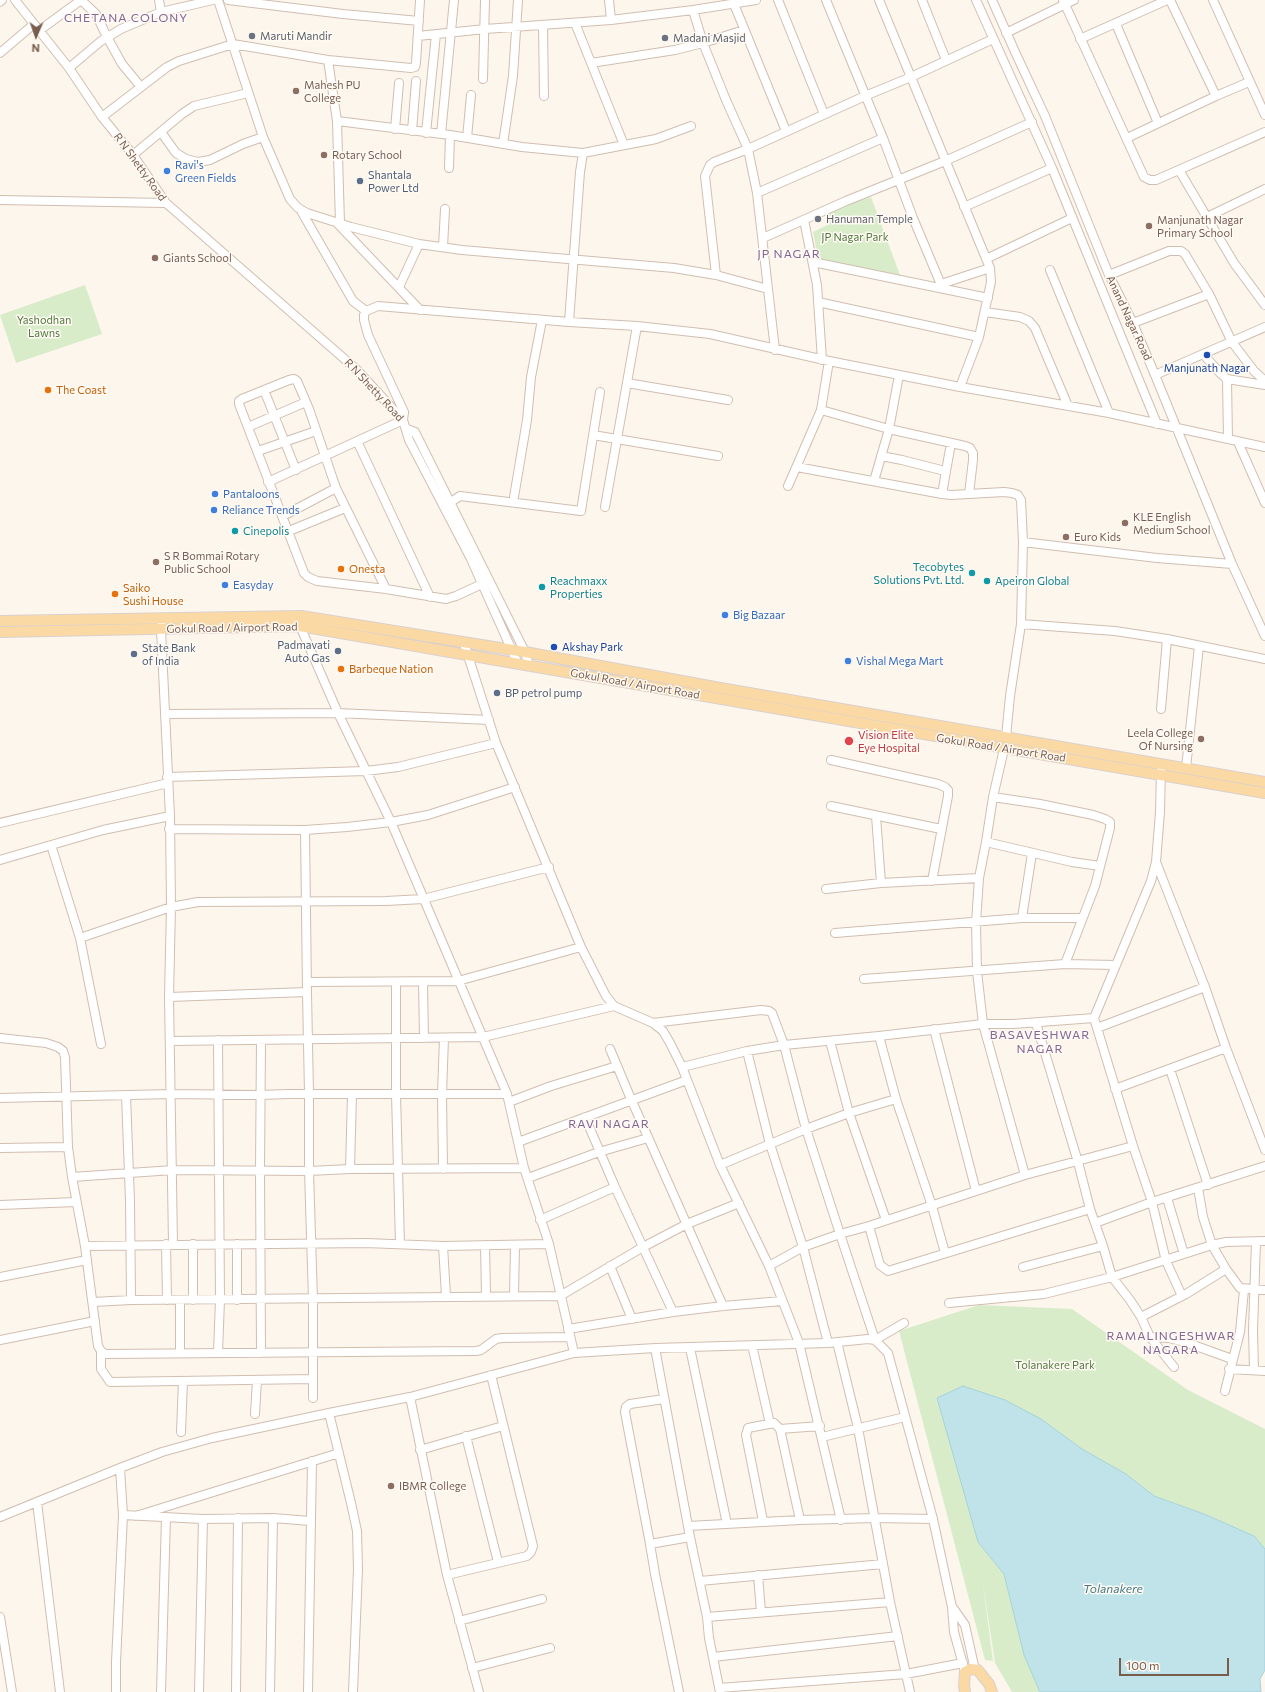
<!DOCTYPE html>
<html>
<head>
<meta charset="utf-8">
<style>
  body { margin:0 }
  #map { position:relative; width:1265px; height:1692px; overflow:hidden; background:#fdf6ec; font-family:Commissioner,sans-serif }
  canvas { display:block }
  .north { position:absolute; left:16px; top:16px; width:40px; height:40px; -webkit-text-stroke:3px #fffaf3; paint-order:stroke; rotate:182deg; font-size:11px; font-weight:700; line-height:16px; text-align:center; color:#7a5c4d }
  .north::after { content:''; display:block; margin:auto; width:14px; height:18px; background:#7a5c4d; clip-path:polygon(50% 0,100% 100%,50% 72%,0 100%) }
  .scale { position:absolute; left:1119px; top:1658px; width:110px; height:18px; box-sizing:border-box; border:2px solid #7a5c4d; border-top:0; padding-left:5px; font-size:12px; line-height:14px; white-space:nowrap; color:#7a5c4d; -webkit-text-stroke:3px #fffaf3; paint-order:stroke }
</style>
</head>
<body>
<div id="map">
<canvas width="1265" height="1692"></canvas>
<div class="north">N</div>
<div class="scale">100 m</div>
</div>
<script>
const g = document.querySelector('canvas').getContext('2d');
g.lineJoin = 'round';
function fill(path, color) {
  g.fillStyle = color;
  g.fill(path, 'evenodd');
}
function poly(rows) {
  const path = new Path2D();
  for (const r of rows) {
    path.moveTo(r[0], r[1]);
    for (let i = 2; i < r.length; i += 2) path.lineTo(r[i], r[i + 1]);
  }
  return path;
}
function stroke(path, color, width, dash) {
  g.strokeStyle = color;
  g.lineWidth = width;
  g.lineCap = dash ? 'butt' : 'round';
  g.setLineDash(dash || []);
  g.stroke(path);
}
function write(font, color, halo, rows, align = 'center') {
  g.font = font + ' Commissioner,sans-serif';
  g.lineWidth = 3;
  g.setLineDash([]);
  g.textBaseline = 'middle';
  g.strokeStyle = halo;
  g.fillStyle = color;
  for (const [text, x, y, turn = 0] of rows) {
    g.save();
    g.translate(x, y);
    g.rotate((+turn || 0) * Math.PI / 180);
    g.textAlign = isNaN(turn) ? turn : align;
    if (halo) g.strokeText(text, 0, 0);
    g.fillText(text, 0, 0);
    g.restore();
  }
}
const green = poly([
  [871,197,900,275,818,259,813,232,829,224,828,210],
  [85,285,102,334,16,363,0,315],
  [979,1305,1072,1309,1188,1390,1265,1429,1265,1549,1254,1536,1204,1514,1154,1496,1126,1474,1082,1449,1041,1419,978,1542,1004,1574,1024,1655,1040,1692,1012,1692,995,1663,982,1577,993,1661,985,1660,899,1331]
]);
const water = poly([
  [963,1386,1005,1400,1041,1419,1082,1449,1126,1474,1154,1496,1204,1514,1254,1536,1265,1549,1265,1670,1260,1679,1261,1692,1040,1692,1024,1655,1004,1574,978,1542,937,1398,963,1386]
]);
const minor = poly([
  [15,0,69,68,102,117,133,155,166,203,356,369,403,420,409,440,471,559,518,664],
  [81,0,96,14,107,37,122,64,141,87],
  [159,0,161,12],
  [218,0,263,137,290,199,298,208,307,213,351,227,419,244,462,250,674,268,716,275,768,289],
  [228,0,343,14,419,21],
  [609,0,611,20],
  [778,0,824,114],
  [826,0,883,138,913,218,942,287],
  [879,0,990,268,991,282,979,337,960,387],
  [922,0,946,60],
  [976,0,1052,168,1157,424],
  [992,0,1016,54,1045,116,1109,275,1133,323,1155,375,1232,564,1265,636],
  [1063,0,1144,177,1150,180,1156,180,1265,132],
  [1170,0,1216,96],
  [1213,0,1265,115],
  [0,2,2,0],
  [734,4,786,131],
  [693,10,703,43,726,100,748,149,757,193,775,350],
  [575,23,624,145],
  [1116,24,1158,123],
  [543,25,544,96],
  [40,30,81,0],
  [1006,33,1074,0],
  [418,36,485,29,611,20,693,10,756,0],
  [1080,39,1167,0],
  [0,53,34,24],
  [328,60,337,121,450,135,522,147,583,153,656,139,691,126],
  [591,63,675,50,703,43,744,30],
  [69,68,101,41,121,29,161,12,213,0],
  [483,79,485,0],
  [102,117,167,67,179,61,233,44,328,60,411,68,415,67,416,63,420,0],
  [337,121,340,223],
  [395,129,399,83],
  [412,131,416,81],
  [161,132,176,153,186,159,198,162,210,160,243,144,263,137],
  [426,133,436,34],
  [441,134,454,0],
  [467,138,471,95],
  [1127,138,1216,96,1249,82],
  [503,144,513,76,518,0],
  [133,155,182,114,194,106,248,93],
  [449,168,450,135],
  [1179,170,1234,263,1265,305],
  [757,193,883,138],
  [0,200,166,203],
  [964,207,1052,168],
  [300,209,353,301,366,311],
  [1207,217,1265,189],
  [804,220,817,285,822,360],
  [338,224,420,310],
  [763,238,846,201,945,161,1032,122],
  [443,247,445,209],
  [986,259,1072,218],
  [813,262,988,298],
  [1050,270,1109,413],
  [716,275,705,176,710,165,714,162,748,149,865,96,911,77,993,39],
  [1109,275,1169,251,1181,251,1185,254,1209,294,1232,342,1254,371,1265,381],
  [941,284,990,268],
  [399,287,419,244],
  [818,302,979,337],
  [985,312,1020,317,1029,321,1035,328,1068,406],
  [569,322,580,172,583,153],
  [1133,323,1209,294],
  [1203,354,1220,373,1227,379,1265,385],
  [1155,375,1265,327],
  [1227,379,1228,439],
  [627,383,728,400],
  [264,390,296,470],
  [821,410,889,429,965,446,970,448,973,453,973,460,969,494],
  [248,427,306,402],
  [407,429,415,432,525,652,529,666],
  [593,435,718,456],
  [357,441,430,597],
  [1238,442,1265,503],
  [258,451,316,431],
  [881,456,902,460,945,471],
  [797,467,942,494,951,495,1004,492,1012,493,1018,495,1021,500,1023,542,1021,624,1010,696,1006,737],
  [874,481,889,429,899,375],
  [268,482,403,420,404,412,368,335,364,320,364,315,366,311,378,306,569,322,637,326,710,334,829,361,960,387,1109,413,1265,447],
  [788,486,821,410,829,361],
  [942,494,951,443],
  [514,497,527,420,531,377,542,320],
  [448,504,460,496,581,511,600,392],
  [605,507,637,326],
  [283,516,336,488],
  [289,531,345,508],
  [1023,542,1157,558,1232,564],
  [386,589,336,488,309,409,297,381,294,379,289,380,242,399,239,401,239,404,304,573,308,577,317,581,386,589,446,599,456,596,482,584],
  [162,618,161,629,170,816,171,907,169,997,173,1244],
  [1021,624,1115,631,1167,639,1265,659],
  [300,626,338,713,391,822,507,1094,524,1168,549,1244,574,1353],
  [464,643,496,743,581,947,606,996,614,1006,653,1023,663,1031,670,1043,682,1067,720,1165,769,1266,799,1343,841,1520],
  [1161,709,1167,639],
  [165,714,338,713,489,720],
  [1004,749,993,797,986,842,979,878,976,923,977,971,983,1024,1025,1175],
  [831,760,938,784,945,787,948,790,948,796,932,881],
  [1186,768,1199,646],
  [167,777,366,771,398,767,496,743],
  [993,797,1040,804,1093,815,1105,819,1110,822,1110,828,1095,886,1065,964],
  [831,806,941,829],
  [876,816,881,883],
  [0,823,168,783],
  [169,829,305,830,347,827,391,822,428,815,515,787],
  [305,830,307,992,309,1094,309,1171,313,1300,313,1398],
  [986,842,1072,862,1100,866],
  [51,845,80,938,101,1044],
  [0,860,103,830,170,816],
  [1156,862,1205,987,1226,1048,1265,1150],
  [826,889,881,883,979,878],
  [1022,918,1032,853],
  [835,933,1022,918,1082,918],
  [80,938,171,907,198,902,386,901,423,899,549,867],
  [864,979,1065,964,1116,965],
  [307,982,458,981,581,947],
  [396,982,396,1094,400,1244],
  [423,982,424,1038],
  [169,997,307,992],
  [653,1023,761,1010,769,1011,772,1013,784,1045,806,1129,840,1234,875,1340,904,1323],
  [1036,1023,1078,1162,1090,1209,1103,1246,1112,1277,1130,1300,1141,1317,1150,1337,1174,1367],
  [1097,1028,1205,987],
  [934,1029,976,1191],
  [879,1036,896,1099,932,1206,945,1253],
  [0,1038,46,1043,58,1047,63,1051,65,1057,68,1147,72,1177,85,1246,98,1346,101,1351,105,1354,476,1351,481,1350,496,1339,502,1338,570,1337],
  [261,1040,260,1170,261,1353],
  [170,1041,483,1037,614,1006],
  [830,1041,849,1113,886,1220],
  [610,1049,631,1099,723,1306],
  [747,1051,770,1144,803,1247,828,1343],
  [682,1067,747,1051,784,1045,879,1036,983,1024,1013,1024,1094,1018],
  [1170,1069,1208,1185],
  [1115,1089,1226,1048],
  [126,1095,130,1201,131,1300],
  [0,1098,172,1094,260,1095,288,1094,507,1094],
  [509,1102,551,1086,617,1066],
  [585,1117,615,1187,673,1312],
  [518,1142,687,1080],
  [1133,1146,1152,1202,1166,1261,1182,1296],
  [0,1148,68,1147],
  [720,1165,806,1129,849,1113,896,1099],
  [350,1169,352,1095],
  [443,1169,442,1094,444,1038],
  [72,1177,173,1170,309,1171,350,1169,524,1168],
  [528,1178,599,1152,648,1138],
  [1198,1188,1203,1217,1212,1245,1226,1269,1240,1288,1265,1290],
  [1167,1198,1184,1254],
  [0,1205,76,1202],
  [540,1220,615,1187],
  [1095,1223,1152,1202,1265,1166],
  [869,1226,880,1265,888,1271,1090,1209],
  [166,1244,167,1300],
  [485,1245,486,1296],
  [85,1246,366,1243,443,1246,549,1244],
  [443,1246,446,1296],
  [610,1266,632,1319],
  [769,1266,803,1247,840,1234,869,1226,1025,1175,1133,1146,1094,1018,1151,881,1156,862,1160,812,1161,769],
  [1023,1267,1103,1246],
  [0,1277,87,1260],
  [514,1296,515,1246],
  [180,1300,180,1353],
  [193,1300,193,1244],
  [237,1300,237,1244],
  [93,1302,131,1300,560,1296,643,1247,687,1224,739,1203],
  [949,1303,1044,1294,1112,1277,1212,1245,1226,1242,1265,1241],
  [1141,1317,1186,1294,1226,1269],
  [568,1329,673,1312,723,1306,782,1301],
  [1150,1337,1169,1338,1185,1342,1232,1359],
  [0,1340,95,1321],
  [837,1342,858,1428,890,1602,910,1692],
  [752,1345,770,1424],
  [655,1348,690,1537,707,1617,709,1638,720,1692],
  [690,1348,727,1524],
  [101,1351,101,1369,110,1382,313,1379],
  [218,1353,220,1300,218,1040],
  [1229,1369,1265,1371],
  [1254,1370,1253,1330,1256,1242],
  [1225,1391,1240,1332,1244,1290],
  [410,1397,447,1575,479,1692],
  [664,1399,630,1404,626,1407,625,1412,650,1544,655,1574,679,1692],
  [329,1413,351,1503,357,1531,358,1569,353,1692],
  [255,1414,257,1380],
  [780,1429,820,1426],
  [181,1432,183,1381],
  [466,1436,498,1562],
  [822,1437,905,1417],
  [420,1450,503,1426],
  [37,1502,60,1692],
  [123,1515,203,1519,273,1518,310,1521],
  [136,1516,339,1453],
  [0,1517,120,1468,162,1452,212,1438,329,1413,410,1397,574,1353,655,1348,828,1343,868,1339,875,1340,888,1353,933,1519,952,1607,954,1632,965,1672],
  [763,1521,746,1435,748,1428,774,1423,780,1429,800,1520],
  [688,1526,800,1520,875,1518,933,1519],
  [650,1544,690,1537],
  [447,1575,527,1556,531,1552,533,1546,491,1375],
  [758,1575,761,1612],
  [700,1581,883,1564],
  [953,1608,965,1625,975,1670],
  [0,1617,12,1692],
  [707,1617,890,1602],
  [459,1621,542,1599],
  [713,1657,898,1636],
  [472,1668,550,1648],
  [719,1688,906,1674,963,1663],
  [116,1692,116,1662,123,1515,120,1468],
  [161,1692,166,1517],
  [199,1692,203,1519],
  [236,1692,238,1518],
  [270,1692,273,1518],
  [308,1692,312,1461]
]);
const major = poly([
  [0,621,301,616,525,652,720,688,1265,782],
  [0,632,300,626,1265,793],
  [965,1692,964,1686,965,1672,971,1669,978,1670,981,1674,989,1684,992,1692]
]);
const markers = [
  [252,36,4,"#6b7280"],
  [665,38,4,"#6b7280"],
  [296,91,4,"#8d6e63"],
  [324,155,4,"#8d6e63"],
  [167,171,4,"#3f7fe0"],
  [360,181,4,"#5c6f8a"],
  [818,219,4,"#6b7280"],
  [1149,226,4,"#8d6e63"],
  [155,258,4,"#8d6e63"],
  [1207,355,4,"#1a4fb4"],
  [48,390,4,"#e8710a"],
  [215,494,4,"#3f7fe0"],
  [214,510,4,"#3f7fe0"],
  [1125,523,4,"#8d6e63"],
  [235,531,4,"#0f9aa8"],
  [1066,537,4,"#8d6e63"],
  [156,562,4,"#8d6e63"],
  [341,569,4,"#e8710a"],
  [972,573,4,"#0f9aa8"],
  [987,581,4,"#0f9aa8"],
  [225,585,4,"#3f7fe0"],
  [542,587,4,"#0f9aa8"],
  [115,594,4,"#e8710a"],
  [725,615,4,"#3f7fe0"],
  [554,647,4,"#1a4fb4"],
  [338,651,4,"#5c6f8a"],
  [134,654,4,"#5c6f8a"],
  [848,661,4,"#3f7fe0"],
  [341,669,4,"#e8710a"],
  [497,693,4,"#5c6f8a"],
  [1201,739,4,"#8d6e63"],
  [849,741,5,"#e0444e"],
  [391,1486,4,"#8d6e63"]
];
const worshipNames = [
  ["Maruti Mandir",260,36],
  ["Madani Masjid",673,38],
  ["Hanuman Temple",826,219]
];
const educationNames = [
  ["Mahesh PU",304,85],
  ["College",304,98],
  ["Rotary School",332,155],
  ["Manjunath Nagar",1157,220],
  ["Primary School",1157,233],
  ["Giants School",163,258],
  ["KLE English",1133,517],
  ["Medium School",1133,530],
  ["Euro Kids",1074,537],
  ["S R Bommai Rotary",164,556],
  ["Public School",164,569],
  ["Leela College",1193,733,"right"],
  ["Of Nursing",1193,746,"right"],
  ["IBMR College",399,1486]
];
const shopNames = [
  ["Ravi's",175,165],
  ["Green Fields",175,178],
  ["Pantaloons",223,494],
  ["Reliance Trends",222,510],
  ["Easyday",233,585],
  ["Big Bazaar",733,615],
  ["Vishal Mega Mart",856,661]
];
const streetNames = [
  ["R N Shetty Road",140,167,54],
  ["Anand Nagar Road",1129,318,65],
  ["R N Shetty Road",374,390,47],
  ["Gokul Road / Airport Road",232,628,-1],
  ["Gokul Road / Airport Road",635,684,10],
  ["Gokul Road / Airport Road",1001,748,9]
];
const serviceNames = [
  ["Shantala",368,175],
  ["Power Ltd",368,188],
  ["Padmavati",330,645,"right"],
  ["Auto Gas",330,658,"right"],
  ["State Bank",142,648],
  ["of India",142,661],
  ["BP petrol pump",505,693]
];
const parkNames = [
  ["JP Nagar Park",855,237],
  ["Yashodhan",44,320],
  ["Lawns",44,333],
  ["Tolanakere Park",1055,1365]
];
const transitNames = [
  ["Manjunath Nagar",1207,368],
  ["Akshay Park",562,647,"left"]
];
const foodNames = [
  ["The Coast",56,390],
  ["Onesta",349,569],
  ["Saiko",123,588],
  ["Sushi House",123,601],
  ["Barbeque Nation",349,669]
];
const cultureNames = [
  ["Cinepolis",243,531],
  ["Tecobytes",964,567,"right"],
  ["Solutions Pvt. Ltd.",964,580,"right"],
  ["Reachmaxx",550,581],
  ["Properties",550,594],
  ["Apeiron Global",995,581]
];
const healthNames = [
  ["Vision Elite",858,735],
  ["Eye Hospital",858,748]
];
const neighbourhoodNames = [
  ["CHETANA COLONY",126,18],
  ["JP NAGAR",789,254],
  ["BASAVESHWAR",1040,1035],
  ["NAGAR",1040,1049],
  ["RAVI NAGAR",609,1124],
  ["RAMALINGESHWAR",1171,1336],
  ["NAGARA",1171,1350]
];
const waterNames = [
  ["Tolanakere",1113,1589]
];
fill(green, '#d8ecc9');
fill(water, '#bfe3e8');
stroke(water, '#a5d3da', 1);
stroke(minor, '#d1beb0', 10);
stroke(major, '#dad1cd', 12);
stroke(minor, '#fff', 8);
stroke(major, '#fbd9a5', 10);
for (const [x, y, r, color] of markers) {
  const dot = new Path2D();
  dot.arc(x, y, r, 0, 2 * Math.PI);
  g.fillStyle = color;
  g.fill(dot);
  stroke(dot, '#fffaf3', 1.5);
}
write('11px', '#5b616d', '#fffaf3', worshipNames, 'left');
write('11px', '#785e54', '#fffaf3', educationNames, 'left');
write('11px', '#366cbe', '#fffaf3', shopNames, 'left');
write('11px', '#7a5c4d', '#fffaf3', streetNames);
write('11px', '#4e5e75', '#fffaf3', serviceNames, 'left');
write('11px', '#537a41', '#fffaf3', parkNames);
write('11px', '#164399', '#fffaf3', transitNames);
write('11px', '#c56008', '#fffaf3', foodNames, 'left');
write('11px', '#0d838f', '#fffaf3', cultureNames, 'left');
write('11px', '#be3a42', '#fffaf3', healthNames, 'left');
g.letterSpacing = '1px';
write('12px', '#846695', '#fffaf3', neighbourhoodNames);
g.letterSpacing = '0px';
write('italic 12px', '#437c86', '#fffaf3', waterNames);
</script>
</body>
</html>
